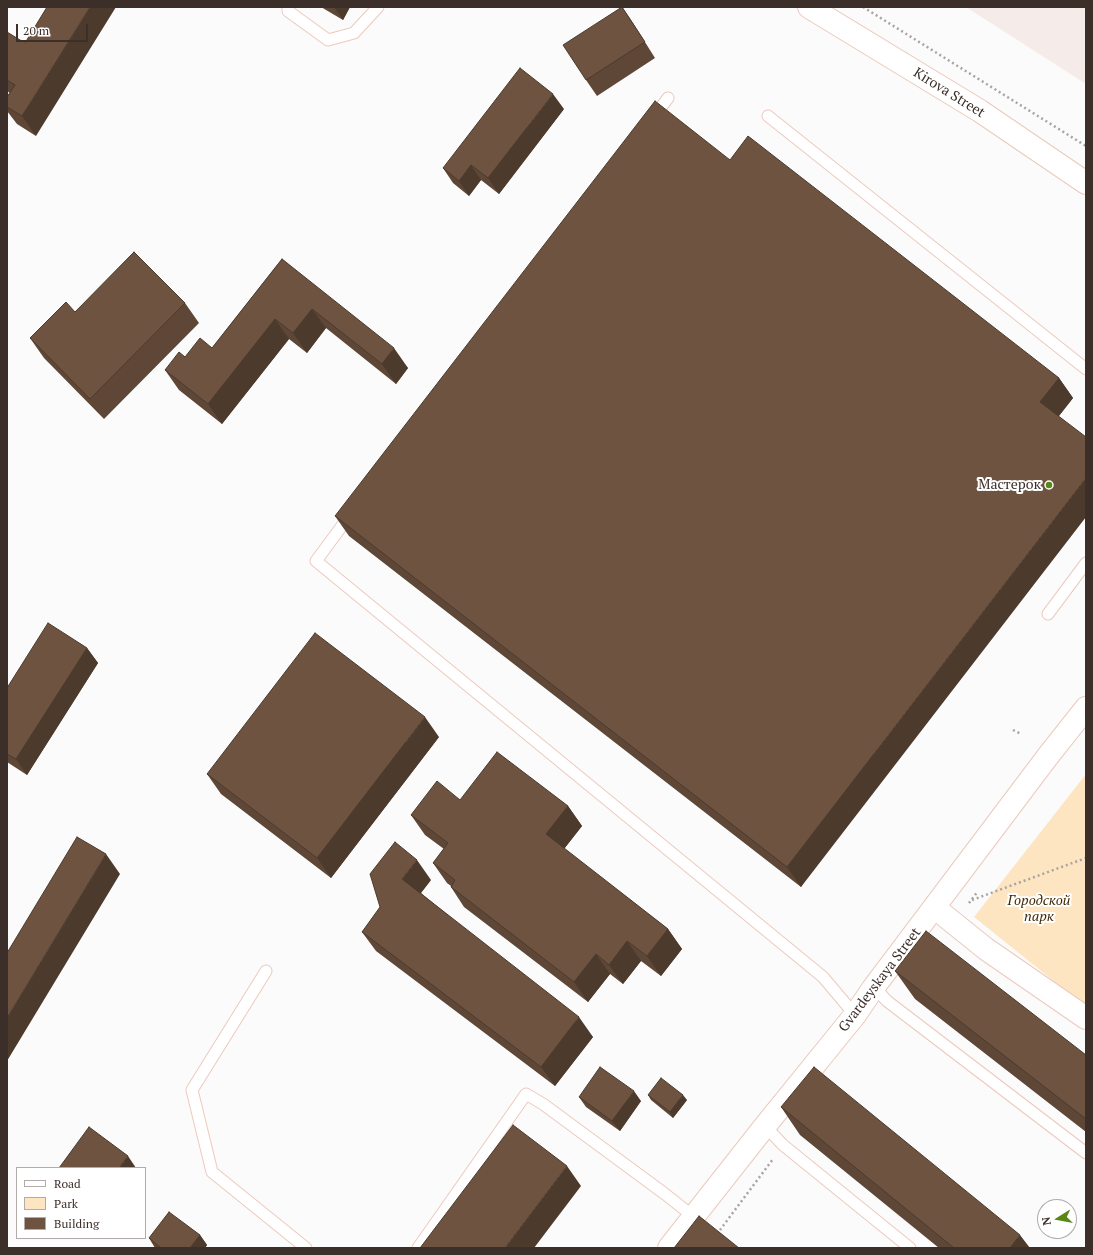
<!DOCTYPE html>
<html>
<head>
<meta charset="utf-8">
<style>
  body { margin:0 }
  #map { position:relative; width:1093px; height:1255px; overflow:hidden; background:#fbfbfb; font-family:"PT Serif",serif }
  canvas { display:block }
  .frame { position:absolute; inset:0; border:8px solid #3c2e29; pointer-events:none }
  .legend { position:absolute; left:16px; top:1167px; width:130px; height:72px; box-sizing:border-box; background:#fff; border:1px solid #b1aba9; margin:0; padding:5px 7px; list-style:none; font-size:12px; color:#3c2e29 }
  .legend li { display:flex; align-items:center; gap:8px; height:20px }
  .legend b { width:20px; border:1px solid #b1aba9 }
  .north { position:absolute; left:1037px; top:1199px; width:40px; height:40px; box-sizing:border-box; background:#fff; border:1px solid #b1aba9; border-radius:50%; rotate:259deg; font-size:11px; font-weight:700; line-height:16px; text-align:center; color:#3c2e29 }
  .north::after { content:''; display:block; margin:auto; width:14px; height:18px; background:#588718; clip-path:polygon(50% 0,100% 100%,50% 72%,0 100%) }
  .scale { position:absolute; left:16px; top:24px; width:72px; height:18px; box-sizing:border-box; border:2px solid #3c2e29; border-top:0; padding-left:5px; font-size:12px; line-height:14px; white-space:nowrap; color:#3c2e29; -webkit-text-stroke:3px #fff; paint-order:stroke }
</style>
</head>
<body>
<div id="map">
<canvas width="1093" height="1255"></canvas>
<div class="frame"></div>
<ul class="legend">
<li><b style="height:5px;background:#fff"></b>Road</li>
<li><b style="height:11px;background:#fee5c2"></b>Park</li>
<li><b style="height:11px;background:#6d5340"></b>Building</li>
</ul>
<div class="north">N</div>
<div class="scale">20 m</div>
</div>
<script>
const g = document.querySelector('canvas').getContext('2d');
g.lineJoin = 'round';
function fill(path, color) {
  g.fillStyle = color;
  g.fill(path, 'evenodd');
}
function poly(rows) {
  const path = new Path2D();
  for (const r of rows) {
    path.moveTo(r[0], r[1]);
    for (let i = 2; i < r.length; i += 2) path.lineTo(r[i], r[i + 1]);
  }
  return path;
}
function stroke(path, color, width, dash) {
  g.strokeStyle = color;
  g.lineWidth = width;
  g.lineCap = dash ? 'butt' : 'round';
  g.setLineDash(dash || []);
  g.stroke(path);
}
function write(font, color, halo, rows, align = 'center') {
  g.font = font + ' "PT Serif",serif';
  g.lineWidth = 4;
  g.setLineDash([]);
  g.textBaseline = 'middle';
  g.strokeStyle = halo;
  g.fillStyle = color;
  for (const [text, x, y, turn = 0] of rows) {
    g.save();
    g.translate(x, y);
    g.rotate((+turn || 0) * Math.PI / 180);
    g.textAlign = isNaN(turn) ? turn : align;
    if (halo) g.strokeText(text, 0, 0);
    g.fillText(text, 0, 0);
    g.restore();
  }
}
const built = poly([
  [966,7,1086,7,1086,84,972,11]
]);
const green = poly([
  [1086,774,1086,1007,974,917]
]);
const path = poly([
  [863,7,1086,146],
  [1013,730,1021,734],
  [972,900,1086,858],
  [969,903,978,891],
  [717,1234,773,1159]
]);
const service = poly([
  [288,7,288,11,328,40,354,33,378,7],
  [768,116,1086,369],
  [653,118,668,98],
  [350,515,316,561,823,977,855,1015],
  [1048,614,1086,563],
  [266,971,192,1090,212,1172,306,1248],
  [874,987,887,1001,1086,1153],
  [765,1126,783,1145,910,1248],
  [418,1248,526,1094,543,1104,665,1194,694,1217]
]);
const minor = poly([
  [935,908,986,949,1086,1018]
]);
const tertiary = poly([
  [669,1248,765,1126,855,1015,874,987,1048,756,1086,708]
]);
const secondary = poly([
  [809,7,980,111,1086,183]
]);
const wall = poly([
  [321,7,350,7,343,20],
  [622,7,633,23,655,58,597,96,586,80],
  [7,32,36,136,17,124,7,111,7,97,10,93,7,91],
  [564,109,499,194,481,180,469,196,453,183,443,168],
  [730,160,1059,378,1073,398,1059,416,801,887,349,536,335,516],
  [282,259,408,368,396,384,326,328,307,353,289,339,222,424,179,390,165,370,185,357,212,348],
  [185,303,199,323,104,419,44,358,30,338,75,312],
  [87,648,98,663,27,775,7,762,7,688],
  [439,737,331,878,221,794,207,774],
  [460,800,568,806,582,826,564,849,668,929,682,949,661,976,641,961,623,984,610,974,588,1002,464,907,451,887,451,886,447,883,433,863,444,849,425,835,411,815],
  [431,880,421,893,593,1037,555,1086,376,951,362,932],
  [895,971,1086,1055,1086,1132,915,999],
  [648,1095,687,1100,673,1118,651,1100],
  [579,1097,641,1101,620,1131,586,1107],
  [781,1107,1030,1248,939,1248,800,1135],
  [200,1235,207,1245,205,1248,155,1248,149,1238]
]);
const shadedWall = poly([
  [90,7,116,7,36,136,22,116],
  [334,7,350,7,343,20],
  [553,94,564,109,499,194,488,178],
  [471,165,481,180,469,196,459,181],
  [312,309,326,328,307,353,293,333],
  [275,319,289,339,222,424,208,404],
  [394,348,408,368,396,384,382,364],
  [1059,378,1073,398,1054,422,1040,402],
  [1086,478,1086,517,801,887,787,867],
  [87,648,98,663,27,775,16,759],
  [425,717,439,737,331,878,317,858],
  [568,806,582,826,560,854,546,834],
  [106,854,120,874,7,1061,7,1018],
  [417,860,431,880,416,899,402,879],
  [668,929,682,949,661,976,647,956],
  [627,941,641,961,623,984,609,965],
  [596,954,610,974,588,1002,574,982],
  [579,1017,593,1037,555,1086,541,1067],
  [634,1091,641,1101,620,1131,612,1121],
  [683,1095,687,1100,673,1118,670,1112],
  [128,1156,136,1168,119,1168],
  [567,1166,581,1186,534,1248,505,1248],
  [200,1235,207,1245,205,1248,190,1248],
  [1020,1235,1030,1248,1010,1248]
]);
const building = poly([
  [47,7,90,7,22,116,7,107,7,97,15,85,7,80,7,32,25,43,47,7],
  [622,7,645,42,586,80,563,45,622,7],
  [520,68,553,94,488,178,471,165,459,181,443,168,520,68],
  [655,101,730,160,748,136,1059,378,1040,402,1086,437,1086,478,787,867,335,516,655,101],
  [134,252,185,303,90,399,30,338,66,302,75,312,134,252],
  [282,259,394,348,382,364,312,309,293,333,275,319,208,404,165,370,179,352,185,357,200,338,212,348,282,259],
  [48,623,87,648,16,759,7,754,7,688,48,623],
  [315,633,425,717,317,858,207,774,315,633],
  [497,752,568,806,546,834,668,929,647,956,627,941,609,965,596,954,574,982,451,887,455,880,433,863,448,843,411,815,437,781,460,800,497,752],
  [77,837,106,854,7,1018,7,953,77,837],
  [395,842,417,860,402,879,579,1017,541,1067,362,932,380,907,370,874,395,842],
  [926,931,1086,1055,1086,1119,895,971,926,931],
  [600,1067,634,1091,612,1121,579,1097,600,1067],
  [814,1067,1020,1235,1010,1248,954,1248,781,1107,814,1067],
  [661,1078,683,1095,670,1112,648,1095,661,1078],
  [513,1125,567,1166,505,1248,420,1248,513,1125],
  [89,1127,128,1156,119,1168,59,1168,89,1127],
  [169,1212,200,1235,190,1248,161,1248,149,1238,169,1212],
  [699,1216,739,1248,674,1248,699,1216]
]);
const markers = [
  [1049,485,4,"#588718"]
];
const streetNames = [
  ["Kirova Street",949,93,32],
  ["Gvardeyskaya Street",880,980,-53]
];
const poiNames = [
  ["Мастерок",1041,485]
];
const parkNames = [
  ["Городской",1039,901],
  ["парк",1039,917]
];
fill(built, '#f5ece9');
fill(green, '#fee5c2');
stroke(service, '#edc9bd', 13);
stroke(minor, '#edc9bd', 24);
stroke(tertiary, '#edc9bd', 24);
stroke(secondary, '#edc9bd', 24);
stroke(path, '#a9a3a1', 2.5, [2, 3]);
stroke(service, '#fff', 11);
stroke(minor, '#fff', 22);
stroke(tertiary, '#fff', 22);
stroke(secondary, '#fff', 22);
fill(wall, '#5e4737');
fill(shadedWall, '#4c3a2d');
fill(building, '#6d5340');
stroke(building, '#4c3a2d', 1);
for (const [x, y, r, color] of markers) {
  const dot = new Path2D();
  dot.arc(x, y, r, 0, 2 * Math.PI);
  g.fillStyle = color;
  g.fill(dot);
  stroke(dot, '#fff', 1.5);
}
write('14px', '#3c2e29', '#fff', streetNames);
write('14px', '#3c2e29', '#fff', poiNames, 'right');
write('italic 14px', '#402901', '#fff', parkNames);
</script>
</body>
</html>
